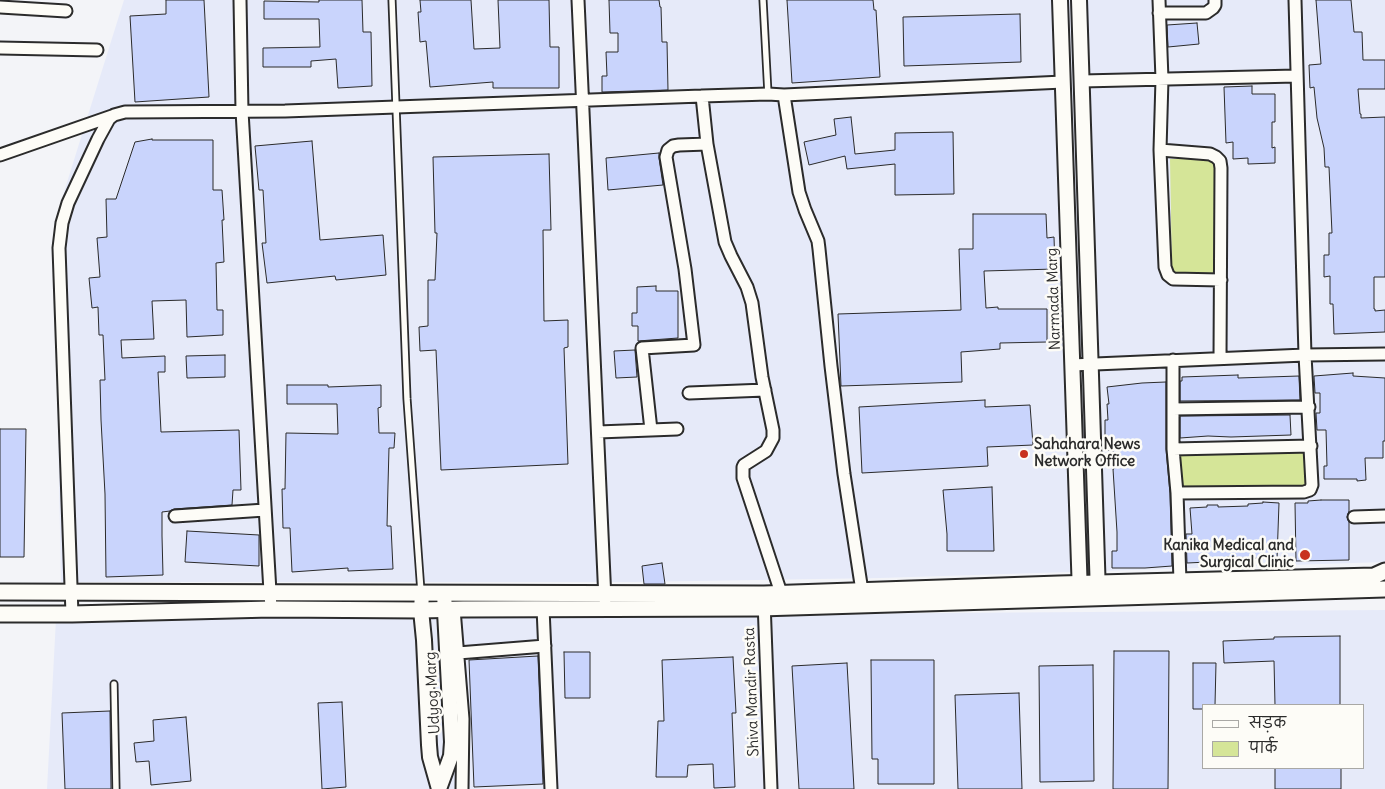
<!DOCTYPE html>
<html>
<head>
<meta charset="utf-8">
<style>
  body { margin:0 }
  #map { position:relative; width:1385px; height:789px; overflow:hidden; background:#f3f4f8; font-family:Delius,"Playpen Sans Deva",sans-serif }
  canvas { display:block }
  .legend { position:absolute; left:1202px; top:704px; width:162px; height:65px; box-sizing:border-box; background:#fdfcf7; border:1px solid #a9a8a5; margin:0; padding:6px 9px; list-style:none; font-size:15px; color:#2b2b2b }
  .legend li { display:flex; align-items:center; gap:10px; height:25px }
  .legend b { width:25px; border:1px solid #a9a8a5 }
</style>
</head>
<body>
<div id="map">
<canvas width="1385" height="789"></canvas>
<ul class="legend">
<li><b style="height:6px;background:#fdfcf7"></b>सड़क</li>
<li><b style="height:14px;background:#d5e598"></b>पार्क</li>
</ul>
</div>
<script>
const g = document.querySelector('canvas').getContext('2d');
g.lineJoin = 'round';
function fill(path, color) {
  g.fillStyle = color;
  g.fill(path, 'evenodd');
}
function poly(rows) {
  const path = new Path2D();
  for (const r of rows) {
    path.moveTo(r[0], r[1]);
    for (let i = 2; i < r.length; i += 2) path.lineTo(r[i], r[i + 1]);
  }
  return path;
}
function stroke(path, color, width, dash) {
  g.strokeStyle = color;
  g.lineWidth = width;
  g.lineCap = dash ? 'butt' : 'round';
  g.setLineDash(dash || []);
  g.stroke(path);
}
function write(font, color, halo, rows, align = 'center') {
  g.font = font + ' Delius,sans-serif';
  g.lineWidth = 5;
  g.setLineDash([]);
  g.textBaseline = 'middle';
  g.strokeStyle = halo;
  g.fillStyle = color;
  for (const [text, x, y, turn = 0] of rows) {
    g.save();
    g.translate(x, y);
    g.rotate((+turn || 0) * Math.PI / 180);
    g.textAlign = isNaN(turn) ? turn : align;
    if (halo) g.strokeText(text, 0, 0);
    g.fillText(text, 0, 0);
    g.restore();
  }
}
const built = poly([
  [124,0,1385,0,1385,562,880,578,634,582,61,582,54,224],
  [1385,610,1385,789,47,789,56,619],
  [1204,705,1364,705,1364,768,1204,768]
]);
const green = poly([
  [1214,158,1216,274,1172,275,1170,159],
  [1304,450,1305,487,1181,491,1180,454]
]);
const building = poly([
  [166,0,204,0,209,97,135,102,130,16,166,14,166,0],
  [319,0,362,0,363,32,371,32,372,86,338,88,336,59,311,61,311,67,263,67,263,48,320,47,319,19,264,19,264,1,319,2,319,0],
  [420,0,471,0,474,49,500,48,498,0,549,0,550,47,559,47,559,88,493,88,493,82,430,87,426,41,420,42,418,12,421,12,420,0],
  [609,0,659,0,660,7,661,7,662,42,667,42,668,90,602,92,602,76,607,76,606,52,618,52,618,33,610,33,609,0],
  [787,0,873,0,874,10,876,10,880,77,792,83,787,0],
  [1316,0,1351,0,1354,32,1362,32,1363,60,1385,60,1385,89,1358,89,1360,114,1361,114,1361,118,1385,117,1385,277,1374,277,1374,309,1375,309,1375,311,1385,310,1385,332,1334,334,1333,304,1330,304,1330,276,1324,277,1324,255,1329,255,1329,233,1332,233,1329,167,1325,167,1324,148,1317,118,1314,87,1310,88,1309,65,1321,64,1316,0],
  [1020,14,1021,62,904,66,903,17,1020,14],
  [1197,23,1199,44,1168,47,1167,25,1197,23],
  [1252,86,1252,94,1275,94,1275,122,1272,122,1272,148,1275,147,1275,163,1248,164,1248,158,1233,159,1233,142,1226,143,1224,87,1252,86],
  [851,117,855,154,895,150,895,133,953,132,954,194,895,195,895,164,847,169,845,156,809,165,804,142,836,135,834,119,851,117],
  [152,139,152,140,213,140,213,190,222,190,224,220,222,220,224,262,216,263,217,310,223,310,223,335,187,337,186,300,152,301,154,339,121,340,122,358,165,356,165,372,158,372,161,432,239,430,241,490,233,490,232,505,174,509,170,511,162,512,162,536,163,575,106,577,105,494,101,420,100,380,105,380,103,335,99,335,98,307,92,308,89,278,100,277,97,238,107,237,106,199,116,199,135,142,152,139],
  [312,141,320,240,383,235,386,275,336,280,335,276,267,283,262,243,266,243,263,190,259,190,255,146,312,141],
  [659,153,659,158,663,185,608,190,606,158,659,153],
  [549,154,551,230,543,230,544,321,568,320,568,347,564,348,568,464,441,470,436,350,420,351,419,327,428,326,428,280,435,280,437,233,435,233,433,157,549,154],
  [973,214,1046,214,1047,238,1054,237,1055,269,984,271,986,308,998,307,998,309,1047,309,1047,342,1000,343,1000,349,961,352,962,382,841,386,838,314,961,310,959,249,973,249,973,214],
  [656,286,656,291,678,291,678,338,638,341,638,326,632,326,632,313,637,313,637,287,656,286],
  [635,350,637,377,616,378,614,351,635,350],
  [225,355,225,377,187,378,186,356,225,355],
  [1353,373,1353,376,1385,378,1385,441,1383,441,1383,458,1365,458,1366,480,1357,481,1357,479,1324,479,1324,466,1327,466,1326,430,1317,430,1316,413,1320,413,1320,393,1315,393,1314,376,1353,373],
  [1238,375,1238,378,1299,376,1300,400,1180,401,1180,381,1182,381,1182,377,1238,375],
  [1166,382,1166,449,1170,493,1172,566,1145,568,1112,568,1112,551,1117,551,1117,532,1113,469,1114,469,1113,450,1105,450,1105,420,1108,420,1107,404,1109,404,1107,387,1142,383,1166,382],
  [287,385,328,385,328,387,381,385,381,407,378,408,379,433,395,433,394,448,389,448,388,485,387,526,391,526,393,569,348,571,348,568,292,572,290,528,283,528,282,489,285,489,286,433,338,434,337,404,287,404,287,385],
  [985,400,985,407,1030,405,1033,445,987,447,988,466,862,473,859,407,985,400],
  [1290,415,1291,435,1231,437,1208,436,1180,438,1180,416,1290,415],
  [0,429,26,429,24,557,0,557,0,429],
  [992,487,994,551,947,551,947,534,943,490,992,487],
  [1321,500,1349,500,1349,511,1347,517,1349,522,1349,560,1296,561,1295,503,1308,503,1308,501,1321,500],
  [1263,502,1279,503,1277,559,1227,557,1227,560,1208,560,1208,562,1187,563,1186,534,1192,534,1190,508,1207,507,1207,505,1218,505,1218,507,1248,506,1248,504,1263,503,1263,502],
  [187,531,259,535,259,566,185,562,187,531],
  [662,563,665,584,644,584,642,566,662,563],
  [1340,636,1340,705,1275,705,1274,661,1224,663,1223,641,1274,639,1274,637,1340,636],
  [1114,651,1169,651,1168,789,1113,789,1114,651],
  [564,652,590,652,590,698,565,698,564,652],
  [538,656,543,784,474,787,469,660,538,656],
  [733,657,736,713,732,713,735,787,714,788,713,764,688,765,687,777,656,777,658,721,664,721,662,660,733,657],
  [871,660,934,660,934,784,878,784,878,759,872,759,871,660],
  [847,663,854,789,799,789,792,666,847,663],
  [1193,663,1216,663,1215,705,1204,705,1204,709,1193,709,1193,663],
  [1093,665,1094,781,1040,782,1039,666,1093,665],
  [1019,693,1022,789,958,789,955,695,1019,693],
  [342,702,346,787,322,789,318,703,342,702],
  [110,711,111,789,65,789,62,713,110,711],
  [186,717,191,781,151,785,149,761,136,762,134,743,154,741,153,720,186,717],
  [1275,768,1341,768,1341,789,1275,789,1275,768]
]);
const service = poly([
  [392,0,407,399,421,592],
  [763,0,768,94],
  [114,684,116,789]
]);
const minor = poly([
  [240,0,242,111,271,609],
  [578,0,605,600],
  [1159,0,1162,79,1160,150,1165,267,1168,275,1173,279,1221,280],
  [0,7,66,11],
  [1159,13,1206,13,1213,8,1215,5,1215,0],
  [0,48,97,50],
  [1082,81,1296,76],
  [784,95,799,192,805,210,818,241,819,249,831,366,844,474,862,591],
  [702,96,707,144,725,242,731,256,747,287,752,303,762,377,773,430,773,438,766,451,744,465,743,467,743,478,781,593],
  [1160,150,1210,154,1216,157,1220,161,1221,168,1220,358],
  [0,155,112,116],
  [1173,360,1173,449,1177,493,1180,581],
  [1072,365,1305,355,1385,354],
  [689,393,765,390],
  [1173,409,1309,407],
  [651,430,642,348,694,345,685,269,666,157,668,150,673,146,679,145,707,144],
  [598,432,677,429],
  [1173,449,1311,446],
  [1177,493,1304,492,1310,490,1312,485,1305,355,1295,0],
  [175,516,265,510],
  [1354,517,1385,516],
  [764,601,771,789],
  [543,608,551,789],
  [454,609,463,719,462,789],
  [72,614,59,248,62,223,68,203,98,139,109,119,114,115,125,112,285,111,702,96,768,94,784,95,1063,82],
  [458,653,545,646]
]);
const tertiary = poly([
  [1060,0,1080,594],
  [1079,0,1098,594],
  [422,594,421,610,424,640,429,745,430,757,439,789],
  [439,789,451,756,452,742,444,593]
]);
const secondary = poly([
  [0,592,764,594,1059,584,1374,576,1385,571],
  [0,614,72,614,271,609,421,610,463,609,760,608,1385,589]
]);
const markers = [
  [1024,454,5,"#c8321e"],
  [1305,555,6,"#c8321e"]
];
const streetNames = [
  ["Narmada Marg",1054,299,-92],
  ["Shiva Mandir Rasta",752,692,-92],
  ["Udyog Marg",433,693,-93]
];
const poiNames = [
  ["Sahahara News",1034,445],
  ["Network Office",1034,462],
  ["Kanika Medical and",1294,546,"right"],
  ["Surgical Clinic",1294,563,"right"]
];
fill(built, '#e6eaf9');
fill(green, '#d5e598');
fill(building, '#c9d4fc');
stroke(building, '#2b2b2b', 1);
stroke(service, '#2b2b2b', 9);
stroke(minor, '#2b2b2b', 15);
stroke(tertiary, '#2b2b2b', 18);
stroke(secondary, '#2b2b2b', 19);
stroke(service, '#fdfcf7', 5.5);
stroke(minor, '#fdfcf7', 11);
stroke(tertiary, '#fdfcf7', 14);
stroke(secondary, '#fdfcf7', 15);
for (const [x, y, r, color] of markers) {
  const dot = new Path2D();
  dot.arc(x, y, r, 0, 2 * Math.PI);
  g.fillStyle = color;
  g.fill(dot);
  stroke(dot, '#fdfcf7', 2);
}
write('15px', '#2b2b2b', '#fdfcf7', streetNames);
write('bold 15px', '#2b2b2b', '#fdfcf7', poiNames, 'left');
</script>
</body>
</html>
